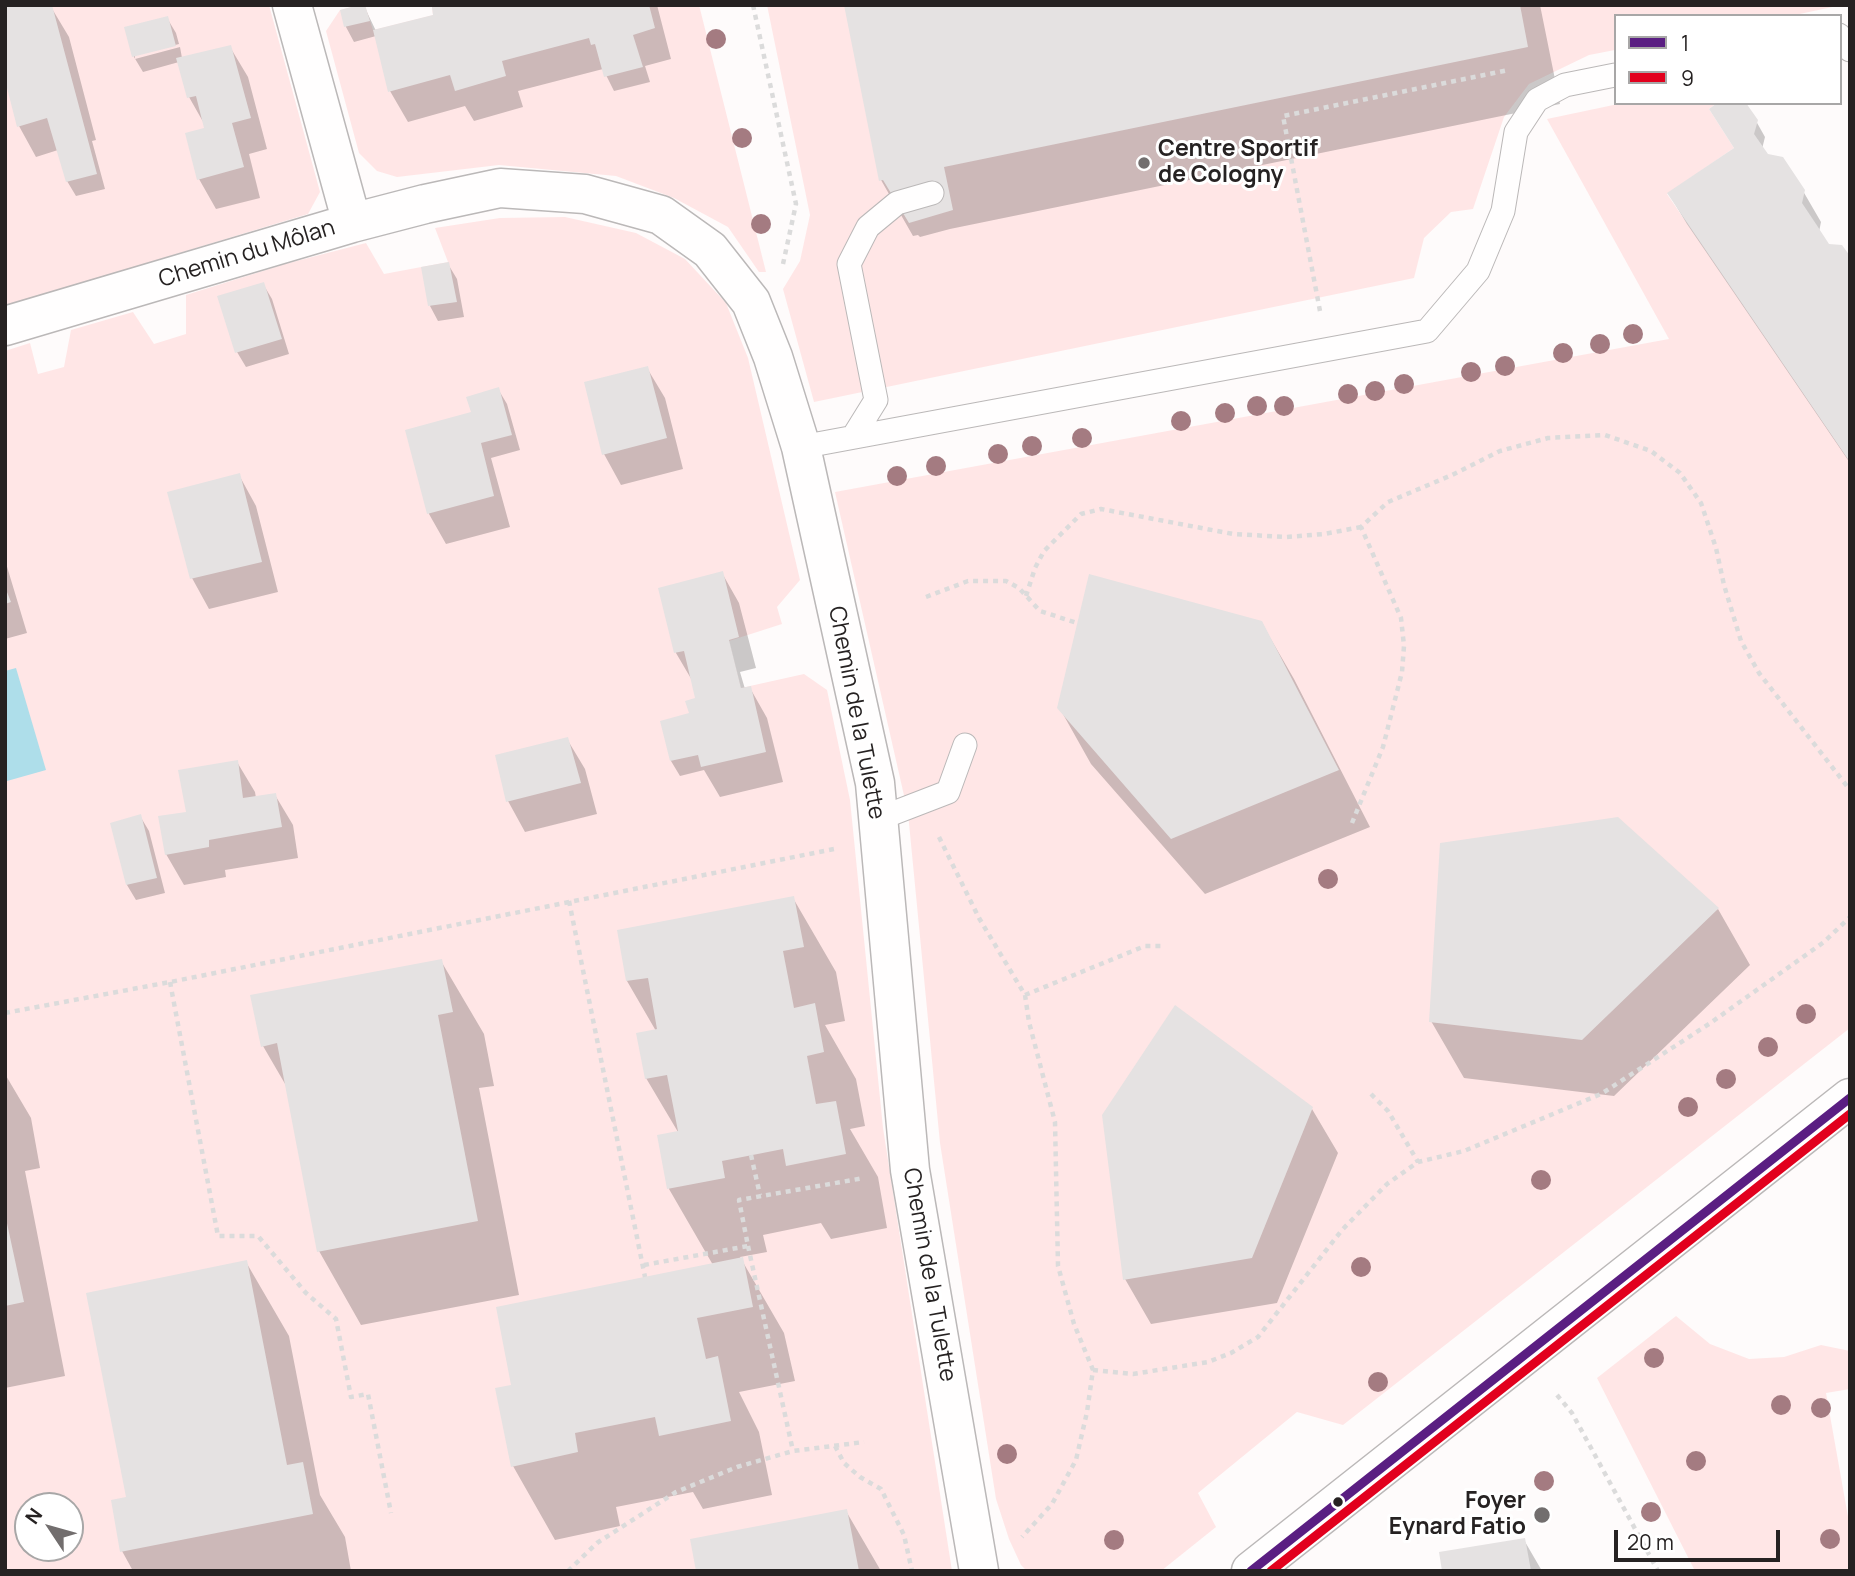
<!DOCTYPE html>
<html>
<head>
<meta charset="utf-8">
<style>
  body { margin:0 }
  #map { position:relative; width:1855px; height:1576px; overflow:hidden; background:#fefbfb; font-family:Manrope,sans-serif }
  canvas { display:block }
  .frame { position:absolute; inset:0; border:7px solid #262222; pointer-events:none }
  .legend { position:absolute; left:1614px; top:14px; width:228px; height:91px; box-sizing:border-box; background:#fff; border:2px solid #a8a7a7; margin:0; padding:9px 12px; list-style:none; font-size:21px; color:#262222 }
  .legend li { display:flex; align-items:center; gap:14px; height:35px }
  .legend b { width:35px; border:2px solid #a8a7a7 }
  .north { position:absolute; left:14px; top:1492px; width:70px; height:70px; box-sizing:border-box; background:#fff; border:2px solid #a8a7a7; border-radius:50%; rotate:306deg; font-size:19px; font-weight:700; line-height:28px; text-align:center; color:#262222 }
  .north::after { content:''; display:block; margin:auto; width:24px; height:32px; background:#726e6e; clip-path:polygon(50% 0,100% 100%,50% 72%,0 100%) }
  .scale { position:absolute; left:1614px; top:1530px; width:166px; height:32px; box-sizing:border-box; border:4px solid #262222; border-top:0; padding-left:9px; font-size:21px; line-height:24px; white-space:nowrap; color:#262222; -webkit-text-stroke:5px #fff; paint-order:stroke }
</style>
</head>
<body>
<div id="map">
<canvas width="1855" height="1576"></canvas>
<div class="frame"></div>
<ul class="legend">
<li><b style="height:9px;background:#5a1e82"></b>1</li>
<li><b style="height:9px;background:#e2001d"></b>9</li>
</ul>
<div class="north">N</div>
<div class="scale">20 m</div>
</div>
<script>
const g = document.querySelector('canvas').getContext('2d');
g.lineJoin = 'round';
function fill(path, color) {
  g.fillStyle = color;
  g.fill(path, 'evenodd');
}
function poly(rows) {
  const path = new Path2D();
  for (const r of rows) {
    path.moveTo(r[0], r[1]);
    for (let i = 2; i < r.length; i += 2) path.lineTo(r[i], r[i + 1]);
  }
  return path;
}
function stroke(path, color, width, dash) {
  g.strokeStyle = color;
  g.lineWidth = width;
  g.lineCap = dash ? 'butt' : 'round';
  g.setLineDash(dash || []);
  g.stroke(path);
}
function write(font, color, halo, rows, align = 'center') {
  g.font = font + ' Manrope,sans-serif';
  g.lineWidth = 6;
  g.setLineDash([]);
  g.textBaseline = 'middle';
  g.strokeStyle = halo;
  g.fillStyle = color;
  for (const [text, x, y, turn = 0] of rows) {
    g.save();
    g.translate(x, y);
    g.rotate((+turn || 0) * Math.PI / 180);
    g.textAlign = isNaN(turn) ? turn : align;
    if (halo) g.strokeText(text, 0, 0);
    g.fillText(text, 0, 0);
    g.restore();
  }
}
const green = poly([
  [5,5,269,5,320,192,308,214,5,306],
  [359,5,365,5,373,30,433,15,432,7,439,5,699,5,766,272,759,272,728,227,674,198,616,176,499,165,397,177,377,171,359,153,326,31,340,10],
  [767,5,1842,5,1790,16,1615,16,1615,50,1589,55,1529,84,1504,117,1473,209,1451,212,1424,238,1414,278,814,402,783,289,800,261,810,215],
  [1623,103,1717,103,1709,109,1734,148,1667,194,1850,462,1850,1028,1343,1425,1297,1412,1198,1493,1216,1527,1161,1571,1027,1571,1021,1565,1009,1539,996,1499,940,1143,908,813,835,492,1669,339,1547,119],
  [565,217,636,233,685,259,726,303,748,358,800,580,777,607,782,624,729,641,741,688,804,674,827,690,850,800,883,1128,952,1571,5,1571,5,351,30,343,38,374,64,367,71,330,133,312,154,344,186,334,186,295,285,264,366,243,384,274,448,262,435,228,500,218],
  [28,1506,70,1506,70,1548,28,1548],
  [1676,1316,1710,1344,1749,1359,1784,1357,1821,1345,1850,1351,1850,1389,1826,1393,1850,1528,1850,1571,1695,1571,1597,1378]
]);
const water = poly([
  [16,668,46,770,7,781,5,671]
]);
const shadow = poly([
  [446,5,657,5,671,59,645,66,650,82,614,91,603,69,518,91,523,107,474,121,465,106,408,122,390,91,376,36,354,42,346,27,343,12,364,6,376,31,435,16],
  [846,5,1540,5,1560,104,950,229,920,237,918,235,913,236,881,180],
  [51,7,69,37,96,140,92,141,105,189,76,196,67,181,58,150,36,157,19,126],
  [167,18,176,33,179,44,135,55,135,59,180,47,182,58,230,47,248,77,267,149,249,154,260,198,216,209,199,179,206,127,189,97,179,62,143,72,134,57,126,28],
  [1756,121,1765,137,1762,149,1803,191,1821,222,1819,232,1828,246,1850,259,1850,463,1687,224,1669,194,1735,149],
  [448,264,457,279,464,317,438,321,430,306],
  [263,284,272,299,289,354,246,367,237,352],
  [647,368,665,398,683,469,621,485,604,454],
  [498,389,507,404,520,450,491,458,510,527,446,544,429,514,407,431,474,421],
  [239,475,256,506,278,592,209,609,192,578],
  [5,560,27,633,5,639],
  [722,573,739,603,756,668,740,672,745,689,750,688,767,718,783,782,720,797,704,770,680,776,671,761,663,722,690,715,698,700,693,682,676,653,660,589],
  [1261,622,1294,679,1370,827,1205,894,1091,764,1059,707],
  [567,739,585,769,597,814,525,832,508,801],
  [237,762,255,792,256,798,275,795,293,825,298,858,225,870,226,877,184,885,166,854,188,814],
  [140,816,149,831,165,893,136,900,127,885],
  [793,898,836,972,845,1021,825,1025,856,1079,865,1126,850,1129,878,1177,887,1228,831,1239,821,1223,763,1235,767,1252,740,1257,784,1333,795,1381,739,1392,759,1432,772,1495,703,1509,693,1492,616,1507,620,1526,555,1540,513,1466,513,1386,713,1265,669,1189,678,1132,646,1078,656,1031,627,981,619,931],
  [1718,909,1750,965,1614,1096,1464,1078,1431,1021],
  [441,961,484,1034,494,1086,479,1088,519,1295,361,1325,319,1251,288,1089,263,1046],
  [5,1074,31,1118,40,1168,25,1171,65,1376,5,1388],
  [1312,1109,1338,1153,1277,1303,1151,1324,1125,1279],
  [246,1262,289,1336,320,1495,345,1537,351,1571,133,1571,122,1551,128,1498],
  [846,1511,881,1571,698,1571],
  [1524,1540,1542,1571,1444,1571]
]);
const building = poly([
  [5,5,52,5,97,174,66,182,47,118,17,127,5,80],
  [359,5,365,5,370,21,344,27,340,10],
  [439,5,649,5,655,28,633,35,643,67,604,77,595,44,591,45,589,38,502,61,506,76,455,91,450,75,388,92,373,30,433,15,432,7],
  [844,5,1520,5,1528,47,944,167,953,210,909,223,883,180,879,181],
  [168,16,176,46,132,57,124,27],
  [231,45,251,118,232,123,244,167,197,180,185,133,204,128,196,96,187,98,176,58],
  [1717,103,1746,103,1758,120,1754,134,1768,154,1783,157,1805,190,1802,203,1816,224,1829,244,1842,245,1850,256,1850,462,1667,193,1734,148,1709,109],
  [449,262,457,302,428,306,421,267],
  [264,282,282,339,235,353,217,296],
  [648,366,667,438,602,455,584,382],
  [499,387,512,435,481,443,494,496,427,514,405,430,471,412,466,397],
  [240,473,262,562,190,579,167,492],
  [723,571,739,637,729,640,741,688,751,686,766,752,701,767,698,755,670,761,660,721,689,713,685,701,695,698,684,651,674,653,658,588],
  [1089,574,1262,621,1339,770,1171,839,1057,708],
  [5,587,11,602,5,604],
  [568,737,581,783,506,802,495,755],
  [238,760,243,798,276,793,282,827,209,840,209,847,165,855,158,816,186,812,178,770],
  [141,814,157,878,126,885,110,823],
  [1618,817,1719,908,1582,1040,1429,1022,1440,843],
  [794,896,804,947,783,951,794,1008,815,1003,824,1052,807,1056,816,1104,836,1101,846,1154,786,1166,783,1149,722,1161,725,1178,667,1189,657,1135,678,1131,667,1075,645,1079,636,1033,657,1029,648,978,626,981,617,930],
  [442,959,453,1012,438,1015,478,1221,317,1252,277,1043,261,1047,250,995],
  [1175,1005,1313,1107,1252,1258,1123,1280,1102,1115],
  [5,1214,24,1302,5,1306],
  [743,1257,753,1307,697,1318,706,1359,718,1356,731,1421,659,1436,655,1417,575,1433,578,1452,511,1467,495,1388,511,1385,496,1307],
  [247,1260,287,1465,303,1462,313,1514,120,1552,111,1500,126,1497,86,1293],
  [847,1509,859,1571,696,1571,690,1539],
  [1525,1538,1531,1571,1442,1571,1439,1552]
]);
const path = poly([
  [753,5,796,204,783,264],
  [1320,311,1283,116,1509,70],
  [1026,596,1035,568,1044,551,1081,514,1101,509,1233,534,1286,537,1324,534,1361,527],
  [926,597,968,581,1006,581,1019,588,1040,611,1077,623],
  [1352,823,1383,747,1402,672,1404,646,1401,618,1361,527,1388,502,1452,475,1500,451,1548,438,1605,435,1651,451,1680,473,1701,503,1716,548,1724,585,1741,641,1759,673,1850,790],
  [939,837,979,918,1025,995,1029,1022,1055,1122,1058,1266,1074,1324,1093,1370,1087,1412,1076,1460,1052,1504,1022,1537],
  [569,901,645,1277],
  [170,982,218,1236,258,1236,306,1293,336,1319,351,1397,368,1394,391,1513],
  [1025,995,1145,946,1165,946],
  [5,1013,170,982,834,849],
  [1371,1094,1388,1111,1418,1162],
  [751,1155,760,1195],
  [748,1246,793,1451],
  [644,1265,748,1246,739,1200,864,1178],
  [1093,1370,1133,1374,1208,1362,1231,1353,1258,1337,1342,1230,1387,1184,1418,1162,1464,1151,1601,1094,1709,1024,1824,942,1850,917],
  [1557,1395,1572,1413,1658,1571],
  [835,1446,844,1463,860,1477,881,1489,904,1535,912,1571],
  [568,1571,597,1543,676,1492,737,1467,793,1451,864,1442]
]);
const lane = poly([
  [1839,35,1850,50],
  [853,437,876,400,849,264,868,227,897,203,932,193],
  [801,447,1427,331,1478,271,1503,211,1516,132,1537,100,1565,85,1615,75],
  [878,819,948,792,965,745]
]);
const street = poly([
  [292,5,352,223],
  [5,326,352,223,425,204,500,188,585,194,661,215,710,250,751,302,773,357,801,447,875,783,910,1170,979,1571]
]);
const secondary = poly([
  [1251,1571,1850,1098]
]);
const bus1 = poly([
  [1251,1571,1850,1098]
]);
const bus2 = poly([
  [1271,1571,1850,1114]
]);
const trees = [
  [716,39],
  [742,138],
  [761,224],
  [1633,334],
  [1600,344],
  [1563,353],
  [1505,366],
  [1471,372],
  [1404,384],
  [1375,391],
  [1348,394],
  [1257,406],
  [1284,406],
  [1225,413],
  [1181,421],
  [1082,438],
  [1032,446],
  [998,454],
  [936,466],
  [897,476],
  [1328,879],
  [1806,1014],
  [1768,1047],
  [1726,1079],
  [1688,1107],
  [1541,1180],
  [1361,1267],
  [1654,1358],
  [1378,1382],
  [1781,1405],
  [1821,1408],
  [1007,1454],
  [1696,1461],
  [1544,1481],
  [1651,1512],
  [1830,1539],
  [1114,1540]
];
const markers = [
  [1144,163,7,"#726e6e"],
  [1338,1502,6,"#262222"],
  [1542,1515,9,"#726e6e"]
];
const poiNames = [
  ["Centre Sportif",1158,150],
  ["de Cologny",1158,176],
  ["Foyer",1526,1502,"right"],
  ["Eynard Fatio",1526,1528,"right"]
];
const streetNames = [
  ["Chemin du Môlan",247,254,-17],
  ["Chemin de la Tulette",856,713,79],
  ["Chemin de la Tulette",929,1275,80]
];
fill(green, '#ffe6e6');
fill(water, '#aedeea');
fill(shadow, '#0003');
fill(building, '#e5e2e2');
stroke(lane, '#bbb8b8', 25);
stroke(street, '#bbb8b8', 41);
stroke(secondary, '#bbb8b8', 41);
stroke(path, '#dbdbdb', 4.5, [5, 5]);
stroke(lane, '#fffefe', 23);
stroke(street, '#fffefe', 38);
stroke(secondary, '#fffefe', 38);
stroke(bus1, '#5a1e82', 9);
stroke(bus2, '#e2001d', 9);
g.fillStyle = '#a47b81';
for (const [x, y] of trees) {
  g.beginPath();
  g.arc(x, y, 10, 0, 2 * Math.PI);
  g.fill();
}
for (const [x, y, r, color] of markers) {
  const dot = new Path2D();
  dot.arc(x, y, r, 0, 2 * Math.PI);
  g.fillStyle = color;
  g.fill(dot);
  stroke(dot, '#fff', 2.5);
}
write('bold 23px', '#262222', '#fff', poiNames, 'left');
write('23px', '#262222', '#fff', streetNames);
</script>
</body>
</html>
